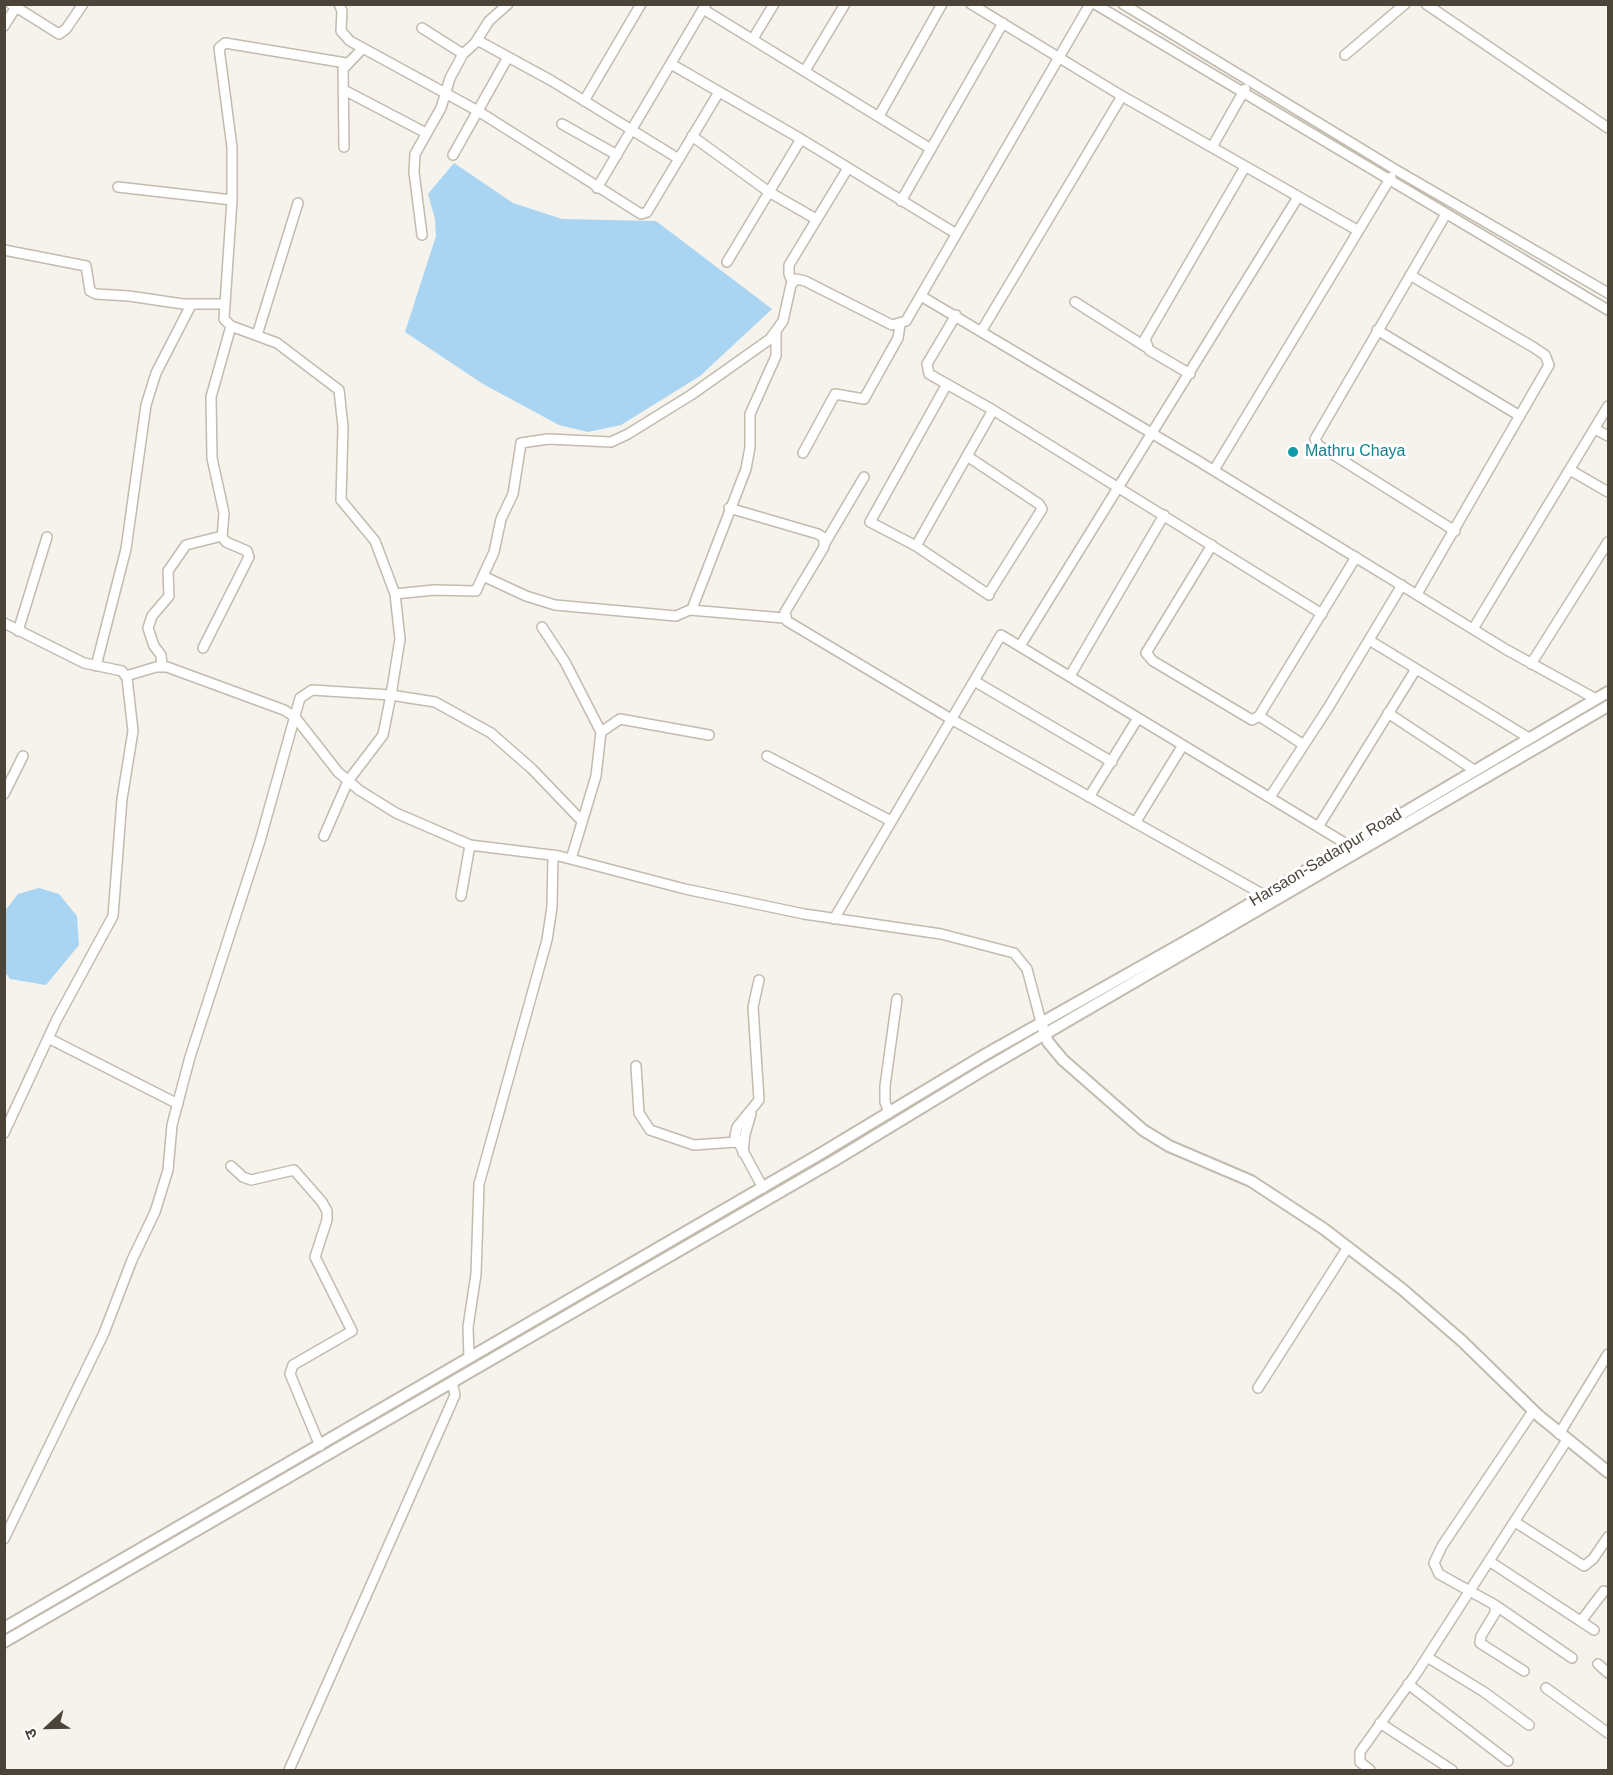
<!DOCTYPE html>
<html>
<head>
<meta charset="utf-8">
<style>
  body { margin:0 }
  #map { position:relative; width:1613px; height:1775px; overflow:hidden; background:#f6f3ec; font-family:Arial,"Noto Sans Devanagari",sans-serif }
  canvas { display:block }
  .frame { position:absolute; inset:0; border:6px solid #4b4439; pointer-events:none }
  .north { position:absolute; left:18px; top:1697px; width:60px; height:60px; -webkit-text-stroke:4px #fff; paint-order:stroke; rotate:248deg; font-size:16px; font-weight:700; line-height:24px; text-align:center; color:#4b4439 }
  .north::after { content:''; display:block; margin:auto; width:21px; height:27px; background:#4b4439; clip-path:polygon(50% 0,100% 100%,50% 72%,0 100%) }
</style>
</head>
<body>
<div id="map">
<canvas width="1613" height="1775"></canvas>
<div class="frame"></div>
<div class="north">उ</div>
</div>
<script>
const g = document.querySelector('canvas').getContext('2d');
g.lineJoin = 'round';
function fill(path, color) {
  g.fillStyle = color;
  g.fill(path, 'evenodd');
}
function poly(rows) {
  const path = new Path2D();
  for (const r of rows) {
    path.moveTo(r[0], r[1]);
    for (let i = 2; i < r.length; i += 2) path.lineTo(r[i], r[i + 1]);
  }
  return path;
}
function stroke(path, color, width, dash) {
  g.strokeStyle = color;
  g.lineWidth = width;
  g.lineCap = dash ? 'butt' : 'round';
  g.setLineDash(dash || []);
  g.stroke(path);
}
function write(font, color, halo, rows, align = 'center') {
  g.font = font + ' Arial,sans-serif';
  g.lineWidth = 6;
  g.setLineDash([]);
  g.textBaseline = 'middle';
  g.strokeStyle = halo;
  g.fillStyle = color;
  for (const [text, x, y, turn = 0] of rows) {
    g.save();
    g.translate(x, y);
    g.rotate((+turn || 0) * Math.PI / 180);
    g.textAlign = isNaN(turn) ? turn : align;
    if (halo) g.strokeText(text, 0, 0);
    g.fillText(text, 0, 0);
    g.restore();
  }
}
const water = poly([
  [454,163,513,203,562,219,656,221,772,309,700,376,621,425,588,432,559,425,483,384,405,332,436,236,435,219,428,194],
  [39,888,59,894,77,916,79,945,46,985,10,979,5,972,5,911,18,894]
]);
const minor = poly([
  [11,4,59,34,66,29,83,4],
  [339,4,342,11,341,31,350,41,478,111,641,214,647,212,719,92],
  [971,4,1122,96,1357,230],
  [1095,4,1608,310],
  [1123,4,1396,170,1608,293],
  [1426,4,1608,128],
  [703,9,931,149],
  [4,26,18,4],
  [422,28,463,54],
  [754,37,774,4],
  [477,40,552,81,679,159],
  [1345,55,1405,4],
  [346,63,225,43,219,48,232,147,232,200,224,319,231,326,277,343,339,390,343,427,341,500,375,541,395,594,400,639,391,695,435,702,491,733,532,769,582,821],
  [671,64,801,139,955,233],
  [806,69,845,4],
  [344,90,426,133],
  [584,101,641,4],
  [879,116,942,4],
  [562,124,617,155],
  [692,136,769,192,816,219],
  [344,147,343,69,363,48],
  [1212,147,1245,89],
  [453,155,508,57],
  [118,187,232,200],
  [597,188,706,4],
  [901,201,1003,23],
  [1446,214,1315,439,1318,445,1455,531],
  [422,235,414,172,415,154,441,108,450,78,463,54,475,43,489,21,508,4],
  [4,250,86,266,90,291,96,294,129,296,183,304,223,304],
  [727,262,801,139],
  [1410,275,1533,347,1545,355,1549,365,1417,594],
  [792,282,789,274,789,265,848,168],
  [921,296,1195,459,1507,650,1596,699],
  [1075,302,1146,347],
  [956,315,927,364,929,374,993,410,1322,614],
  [982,330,1122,96],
  [1377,330,1520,416],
  [257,335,298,203],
  [1190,374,1149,350,1145,339,1245,167],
  [947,384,870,522,916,546,989,595],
  [1595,429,1608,436],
  [803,453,835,394,864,399,898,338,900,325],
  [967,456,1039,504,1042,509,991,590],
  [1214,470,1391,177],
  [1570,470,1608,492],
  [729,508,818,534,824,538,824,547,785,612,787,621,951,719,1264,895],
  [825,543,864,477],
  [1212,545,1146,653,1153,661,1252,720,1259,716,1356,557],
  [916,546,993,410],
  [483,576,526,596,555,605,676,616,692,609,746,469,750,447,750,414,776,356,776,332],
  [395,594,434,590,476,591,494,552,501,519,513,494,521,443,548,439,611,442,628,434,691,395,770,339,783,321,791,285,796,279,805,281,892,325,906,321,1090,4],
  [690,610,784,618],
  [4,623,84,663,122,671,127,678,133,731,122,799,113,916,57,1019,4,1133],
  [542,627,565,662,601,732,596,776,571,859],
  [1473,629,1608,406],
  [18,631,47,537],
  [1369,640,1529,738],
  [1020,646,1298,197],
  [203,648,249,557,247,551,226,542,222,537,224,513,212,458,211,397,231,326],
  [1531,664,1608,542],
  [96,666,126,549,146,405,156,373,191,305],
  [162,666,161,655,154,646,148,628,152,616,169,596,168,571,186,545,222,536],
  [126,676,156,667,167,667,284,710,295,717,338,772,359,790,396,813,470,845,559,856,685,889,804,914,941,934,1014,953,1027,969,1041,1022],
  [1070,676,1164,515],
  [976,682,1112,762],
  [1388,713,1474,770],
  [1259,716,1304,745],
  [601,732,620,719,709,735],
  [767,756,891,821],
  [4,794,23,756],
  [1089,797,1138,718],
  [1270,797,1328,708,1402,585],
  [1135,823,1183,745],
  [1318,827,1416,669],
  [461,896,470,845],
  [834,919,1001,635,1348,845],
  [759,980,753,1007,759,1100,737,1127,735,1136,763,1188],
  [48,1038,178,1104],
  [636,1066,639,1113,650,1130,694,1145,736,1142],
  [889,1113,885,1102,885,1086,897,999],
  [743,1153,745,1134,751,1114],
  [231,1166,243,1177,251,1180,294,1170,322,1202,327,1211,327,1220,315,1257,352,1331,293,1365,290,1374,320,1446],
  [469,1358,468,1327,476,1274,479,1184,547,940,552,907,553,855],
  [1258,1388,1348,1247],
  [1559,1434,1608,1354],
  [1515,1522,1584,1566,1593,1559,1608,1537],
  [4,1539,104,1333,132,1260,155,1212,168,1170,172,1125,190,1057,260,841,300,698,312,690,391,695,383,735,348,781,324,836],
  [1489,1561,1594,1630],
  [1495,1605,1572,1658],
  [1581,1621,1604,1591],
  [1427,1657,1484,1692,1529,1725],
  [1598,1664,1608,1673],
  [1524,1671,1480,1643,1481,1636,1495,1613,1495,1605,1439,1574,1434,1563,1442,1546,1533,1411],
  [1408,1684,1508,1761],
  [1546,1688,1608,1733],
  [1380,1723,1452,1770],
  [289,1770,455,1395,452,1382],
  [1370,1770,1360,1762,1360,1752,1416,1674,1567,1440]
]);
const tertiary = poly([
  [1043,1028,1048,1042,1063,1060,1143,1130,1169,1146,1251,1181,1324,1229,1402,1289,1462,1341,1539,1416,1608,1472],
  [4,1628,820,1154,986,1054,1202,932,1608,692],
  [4,1642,837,1159,985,1069,1608,706]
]);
const markers = [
  [1293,452,6,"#0f9aa8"]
];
const cultureNames = [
  ["Mathru Chaya",1305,452]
];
const streetNames = [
  ["Harsaon-Sadarpur Road",1326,858,-31]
];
fill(water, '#a9d4f2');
stroke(minor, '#c2bbae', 12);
stroke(tertiary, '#c2bbae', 14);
stroke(minor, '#fff', 9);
stroke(tertiary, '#fff', 10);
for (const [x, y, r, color] of markers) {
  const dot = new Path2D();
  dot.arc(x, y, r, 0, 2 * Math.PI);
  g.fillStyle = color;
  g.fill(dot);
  stroke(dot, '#fff', 2);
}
write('16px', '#0d838f', '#fff', cultureNames, 'left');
write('16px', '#4b4439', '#fff', streetNames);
</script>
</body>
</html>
